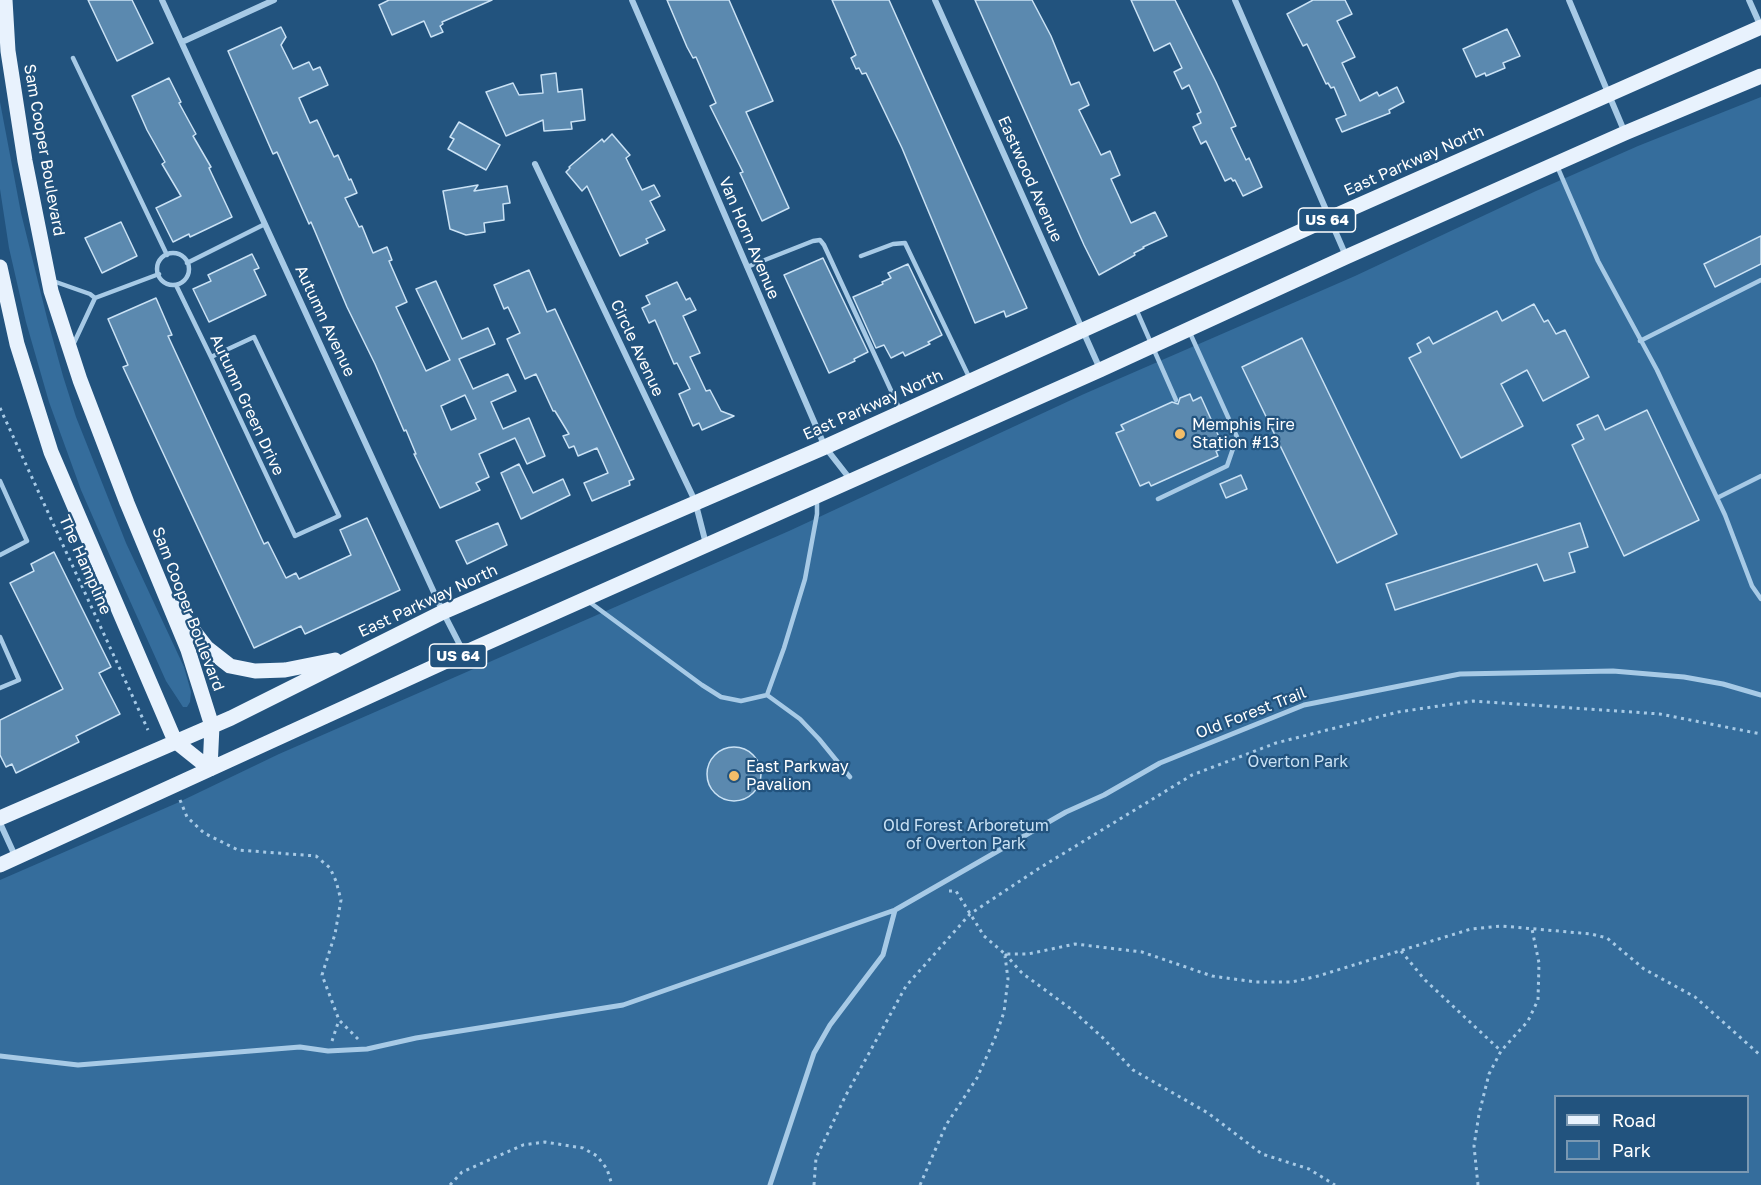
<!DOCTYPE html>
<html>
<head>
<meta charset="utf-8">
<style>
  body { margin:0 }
  #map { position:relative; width:1761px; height:1185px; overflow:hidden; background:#22537e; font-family:"Golos Text",sans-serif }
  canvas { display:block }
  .legend { position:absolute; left:1554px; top:1095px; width:195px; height:78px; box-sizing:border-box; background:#22537e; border:2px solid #7a98b2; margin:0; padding:8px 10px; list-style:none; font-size:18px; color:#fff }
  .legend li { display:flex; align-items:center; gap:12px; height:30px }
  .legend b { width:30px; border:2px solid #7a98b2 }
</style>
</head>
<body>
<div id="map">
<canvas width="1761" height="1185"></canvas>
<ul class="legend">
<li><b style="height:8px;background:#e8f2fd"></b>Road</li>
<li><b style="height:16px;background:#356d9c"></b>Park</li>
</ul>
</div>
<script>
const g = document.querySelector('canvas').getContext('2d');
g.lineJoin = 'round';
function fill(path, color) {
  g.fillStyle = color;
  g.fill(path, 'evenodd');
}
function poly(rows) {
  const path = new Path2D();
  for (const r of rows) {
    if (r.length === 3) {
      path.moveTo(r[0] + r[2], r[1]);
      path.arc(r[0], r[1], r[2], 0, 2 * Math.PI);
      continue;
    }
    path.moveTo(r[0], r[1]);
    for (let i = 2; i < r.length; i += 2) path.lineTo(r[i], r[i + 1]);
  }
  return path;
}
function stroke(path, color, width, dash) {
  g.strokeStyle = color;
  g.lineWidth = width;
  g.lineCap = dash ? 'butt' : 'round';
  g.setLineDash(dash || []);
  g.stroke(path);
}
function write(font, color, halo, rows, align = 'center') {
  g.font = font + ' "Golos Text",sans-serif';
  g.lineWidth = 4.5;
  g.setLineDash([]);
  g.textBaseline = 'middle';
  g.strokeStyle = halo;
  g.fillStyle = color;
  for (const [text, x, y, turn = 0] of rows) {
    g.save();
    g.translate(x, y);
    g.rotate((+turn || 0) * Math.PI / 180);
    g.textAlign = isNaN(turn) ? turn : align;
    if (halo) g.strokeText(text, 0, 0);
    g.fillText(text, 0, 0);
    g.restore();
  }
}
const green = poly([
  [1761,97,1761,1185,0,1185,0,880,177,803,279,754,789,531,1084,394,1355,276,1536,191,1638,146],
  [1556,1096,1748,1096,1748,1172,1556,1172],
  [0,102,21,213,47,318,63,376,76,417,126,543,184,667,191,692,190,702,187,707,183,707,166,681,121,581,81,490,49,402,26,322,9,248,0,189]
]);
const building = poly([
  [88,0,132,0,153,43,117,61,88,0],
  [389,0,492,0,442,22,443,24,440,26,443,32,431,37,424,21,392,35,379,5,389,0],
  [667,0,729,0,773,101,746,112,789,208,762,221,740,173,743,172,710,106,716,103,696,57,693,58,687,47,667,0],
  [832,0,889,0,1027,308,1006,317,1004,311,975,323,902,148,866,73,862,74,859,68,856,69,851,58,856,55,832,0],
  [975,0,1032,0,1051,36,1071,85,1079,82,1089,105,1079,110,1101,155,1110,151,1120,175,1111,179,1131,223,1155,212,1167,236,1143,247,1144,248,1134,253,1135,255,1099,275,1084,245,975,0],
  [1131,0,1175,0,1216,82,1236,126,1231,128,1246,160,1249,158,1262,187,1243,196,1235,180,1233,181,1231,178,1225,181,1206,141,1201,144,1193,127,1201,123,1197,114,1201,112,1189,85,1182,89,1174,72,1182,68,1170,43,1154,51,1131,0],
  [1313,0,1345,0,1352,14,1337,21,1355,57,1342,63,1360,101,1377,92,1379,96,1397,87,1404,102,1389,110,1390,113,1342,132,1336,119,1346,115,1334,87,1331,88,1328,83,1326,84,1307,44,1303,46,1287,14,1313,0],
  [281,27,286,37,281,45,293,69,309,62,313,70,320,67,328,85,299,98,310,123,317,120,334,157,338,155,349,180,351,179,357,193,345,198,359,227,362,226,373,253,387,247,392,260,389,261,407,302,396,307,426,371,450,360,416,289,436,281,462,339,488,328,495,344,459,359,473,389,508,374,516,391,491,402,503,429,529,418,545,456,527,464,515,438,479,454,489,477,476,483,480,490,440,508,414,454,416,454,406,430,404,431,375,364,347,307,311,222,309,224,277,152,273,154,228,51,281,27],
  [465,395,476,419,451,430,441,406,465,395],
  [1507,29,1520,56,1503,63,1505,68,1486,76,1485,73,1476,77,1463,49,1507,29],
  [556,73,558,92,582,89,585,120,571,122,572,129,544,131,543,120,506,136,486,92,513,83,519,95,543,93,541,75,556,73],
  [169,78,181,102,179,103,196,134,193,136,211,167,209,168,232,217,190,237,189,234,173,242,156,208,181,196,162,164,165,162,147,130,132,96,169,78],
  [459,122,500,145,486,170,448,149,454,139,450,137,459,122],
  [612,134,630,155,626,158,642,190,654,185,660,196,650,201,665,230,646,239,648,243,620,256,587,186,582,191,566,172,570,168,569,167,602,139,604,142,612,134],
  [478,185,474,191,507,186,510,203,503,204,504,220,484,223,485,232,466,235,450,229,443,191,478,185],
  [121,222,137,256,102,273,85,238,121,222],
  [1761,236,1761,264,1715,287,1704,264,1761,236],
  [252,254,259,268,254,270,266,295,209,322,193,289,211,281,208,275,252,254],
  [823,258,868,352,854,359,855,361,829,373,784,275,823,258],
  [908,264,942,335,928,342,930,344,905,356,903,352,891,358,884,345,876,348,853,297,883,284,882,282,891,278,888,273,908,264],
  [529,270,547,312,555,309,634,479,629,481,630,485,592,501,584,483,608,473,597,448,578,456,574,446,569,448,563,436,569,434,555,411,553,411,536,374,525,379,507,339,520,333,508,307,504,309,494,285,529,270],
  [677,282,686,300,690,298,696,310,683,316,700,353,690,357,706,391,710,390,721,411,734,416,702,430,699,423,693,426,679,394,690,389,677,363,674,364,655,320,649,323,642,308,650,304,646,296,677,282],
  [156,298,172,335,168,336,264,544,268,542,286,578,296,573,299,579,351,555,340,530,367,518,400,590,305,634,301,626,254,648,123,367,128,365,108,319,156,298],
  [1534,304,1544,322,1548,320,1556,334,1565,330,1589,377,1543,401,1527,370,1501,384,1523,426,1461,458,1409,358,1421,352,1417,344,1429,337,1433,344,1497,311,1502,321,1534,304],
  [1302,338,1397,534,1337,563,1242,367,1302,338],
  [1190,394,1193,401,1201,397,1224,448,1216,451,1218,456,1151,486,1149,482,1140,486,1116,433,1124,430,1121,425,1172,402,1178,404,1180,398,1190,394],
  [1647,410,1699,520,1624,556,1572,445,1584,439,1577,425,1598,415,1605,430,1647,410],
  [519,464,533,493,563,479,570,495,521,519,501,473,519,464],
  [1241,475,1247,489,1226,498,1220,484,1241,475],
  [498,523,507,545,467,564,456,541,498,523],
  [1580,523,1588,547,1569,553,1575,572,1544,581,1537,564,1395,610,1386,584,1580,523],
  [54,552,111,667,99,673,120,714,76,736,79,742,16,773,12,764,6,767,0,755,0,720,63,689,10,583,34,571,31,564,54,552],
  [734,774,27]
]);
const path = poly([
  [0,408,148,730],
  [180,800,187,817,204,833,238,850,316,856,330,868,336,881,341,900,335,934,322,975,339,1020,358,1039],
  [949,891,956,891,984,936,1005,954,1028,954,1075,944,1142,952,1212,976,1256,982,1292,982,1318,976,1471,929,1502,926,1591,934,1607,938,1644,969,1695,997,1761,1056],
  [1401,951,1425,980,1501,1051],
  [1005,954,1022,973,1071,1009,1102,1037,1133,1070,1208,1113,1262,1154,1309,1169,1335,1185],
  [332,1041,339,1020],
  [450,1185,462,1172,523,1145,545,1142,583,1148,597,1156,607,1169,612,1185],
  [814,1185,816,1158,846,1095,906,986,970,914,1038,869,1192,775,1276,743,1398,712,1473,701,1660,714,1761,734],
  [920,1185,946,1125,977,1078,995,1038,1004,1012,1008,979,1005,956],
  [1478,1185,1474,1146,1479,1114,1489,1074,1501,1051,1528,1021,1538,1000,1539,963,1532,929]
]);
const service = poly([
  [73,58,167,255],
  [1557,166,1598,261,1657,370,1725,515,1752,586,1761,599],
  [173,269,16],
  [861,256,893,244,905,243,970,379],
  [187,263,265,224],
  [747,267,813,241,820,240,824,245,900,410],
  [53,281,90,294,95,298],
  [176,285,211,357,295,536,339,516,254,337,211,357],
  [95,298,159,274],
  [1136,309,1176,400],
  [1640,341,1761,280],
  [73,345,95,298],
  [0,481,27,541,0,555],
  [1717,498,1761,476],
  [1158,499,1227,466,1237,437,1190,333],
  [588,601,702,685,721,697,741,701,767,695,784,648,805,579,817,514,817,499],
  [0,637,19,680,0,688],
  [767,695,800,719,819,739,850,777]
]);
const pedestrian = poly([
  [0,1056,78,1065,300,1047,328,1051,367,1049,416,1038,623,1005,895,910,1066,812,1104,795,1160,763,1304,705,1460,674,1613,671,1684,677,1723,684,1761,695],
  [770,1185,814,1053,830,1025,883,955,895,910]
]);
const minor = poly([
  [162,0,443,612,464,653],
  [632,0,825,447,850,479],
  [935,0,1100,369],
  [1235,0,1346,256],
  [1569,0,1625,133],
  [1749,0,1761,27],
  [182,42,274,0],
  [535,164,695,501,706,544],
  [0,823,16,858]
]);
const primary = poly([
  [5,0,8,51,25,161,51,291,80,380,127,503,188,650,212,726,210,769],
  [0,267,17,344,51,452,175,741,210,769],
  [176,608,207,648,230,666,255,671,285,670,335,660],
  [0,818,231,718,443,612,825,447,1330,218,1761,27],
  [0,865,464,653,1100,370,1346,257,1625,133,1761,76]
]);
const markers = [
  [1180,434,6,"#f2bd69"],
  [734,776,6,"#f2bd69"]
];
const shields = [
  [1327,220,57],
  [458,656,57]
];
const shieldNames = [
  ["US 64",1327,220],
  ["US 64",458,656]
];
const streetNames = [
  ["Sam Cooper Boulevard",44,150,80],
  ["East Parkway North",1414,161,-24],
  ["Eastwood Avenue",1030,179,66],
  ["Van Horn Avenue",749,238,67],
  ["Autumn Avenue",325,321,65],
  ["Circle Avenue",637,348,65],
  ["Autumn Green Drive",247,405,65],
  ["East Parkway North",873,405,-24],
  ["The Hampline",85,565,66],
  ["East Parkway North",428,601,-25],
  ["Sam Cooper Boulevard",188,609,69],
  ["Old Forest Trail",1251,713,-21]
];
const poiNames = [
  ["Memphis Fire",1192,425],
  ["Station #13",1192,443],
  ["East Parkway",746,767],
  ["Pavalion",746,785]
];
const parkNames = [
  ["Overton Park",1298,762],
  ["Old Forest Arboretum",966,826],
  ["of Overton Park",966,844]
];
fill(green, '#356d9c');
fill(building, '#5b89af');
stroke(building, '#cae2f5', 1.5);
stroke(path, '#a7cae6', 3, [3, 4.5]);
stroke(service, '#a7cae6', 4.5);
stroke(pedestrian, '#a7cae6', 5);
stroke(minor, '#a7cae6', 6);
stroke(primary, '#e8f2fd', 15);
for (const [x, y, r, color] of markers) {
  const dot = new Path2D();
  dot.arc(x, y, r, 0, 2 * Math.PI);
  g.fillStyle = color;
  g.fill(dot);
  stroke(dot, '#22537e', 2);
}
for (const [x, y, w] of shields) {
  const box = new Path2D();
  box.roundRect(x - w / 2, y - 12, w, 24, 4.5);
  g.fillStyle = '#22537e';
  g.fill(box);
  stroke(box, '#fff', 1.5);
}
write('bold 15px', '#fff', null, shieldNames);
write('16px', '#fff', '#22537e', streetNames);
write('16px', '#fff', '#22537e', poiNames, 'left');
write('16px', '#cae2f5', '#22537e', parkNames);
</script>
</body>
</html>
